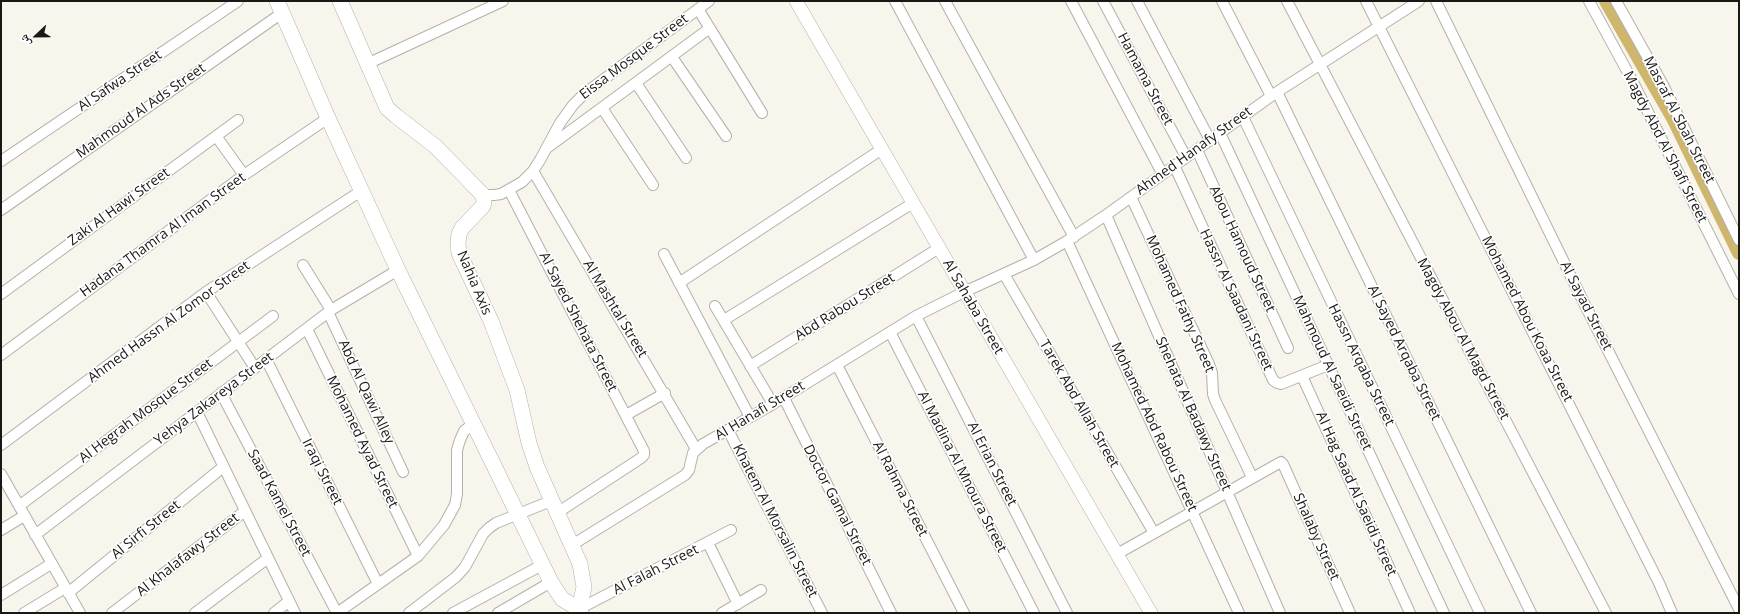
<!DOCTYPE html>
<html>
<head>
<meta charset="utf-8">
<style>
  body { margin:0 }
  #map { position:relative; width:1740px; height:614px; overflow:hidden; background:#f7f5ec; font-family:"Open Sans","Noto Naskh Arabic",sans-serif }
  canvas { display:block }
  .frame { position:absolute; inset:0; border:2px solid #191815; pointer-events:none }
  .north { position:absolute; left:16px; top:16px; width:40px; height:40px; -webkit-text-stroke:3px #fff; paint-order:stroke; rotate:248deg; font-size:11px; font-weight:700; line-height:16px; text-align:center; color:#191815 }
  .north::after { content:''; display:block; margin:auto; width:14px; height:18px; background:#191815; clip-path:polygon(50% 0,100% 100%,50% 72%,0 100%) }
</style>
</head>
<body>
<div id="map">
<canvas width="1740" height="614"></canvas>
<div class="frame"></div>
<div class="north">ش</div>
</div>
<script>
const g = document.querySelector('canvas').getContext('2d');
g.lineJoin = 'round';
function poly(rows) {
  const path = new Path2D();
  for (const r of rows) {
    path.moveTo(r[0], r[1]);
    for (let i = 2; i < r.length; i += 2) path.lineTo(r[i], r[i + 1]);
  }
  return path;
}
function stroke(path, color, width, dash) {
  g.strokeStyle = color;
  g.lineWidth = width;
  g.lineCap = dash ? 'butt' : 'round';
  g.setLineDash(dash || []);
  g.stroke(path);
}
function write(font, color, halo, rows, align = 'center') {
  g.font = font + ' "Open Sans",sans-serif';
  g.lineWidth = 3.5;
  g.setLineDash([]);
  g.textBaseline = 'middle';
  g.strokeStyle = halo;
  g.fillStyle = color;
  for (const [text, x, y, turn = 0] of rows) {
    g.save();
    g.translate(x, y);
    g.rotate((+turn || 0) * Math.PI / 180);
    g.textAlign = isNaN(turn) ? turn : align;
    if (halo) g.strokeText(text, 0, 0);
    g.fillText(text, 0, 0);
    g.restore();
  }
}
const canal = poly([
  [1606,1,1673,118,1739,253]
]);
const minor = poly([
  [895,1,1034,260],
  [945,1,1074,237],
  [1071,1,1162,173],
  [1103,1,1186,157],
  [1137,1,1210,140],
  [1222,1,1271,96],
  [1287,1,1606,613],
  [1366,1,1659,583,1672,613],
  [1436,1,1586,307,1739,609],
  [1589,1,1633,82,1739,294],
  [1616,1,1663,85,1739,240],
  [698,9,762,113],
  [672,57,726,136],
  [367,64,503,1],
  [636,83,686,158],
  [1277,92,1531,613],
  [602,108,653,185],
  [1243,117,1480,613],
  [1220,133,1444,613],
  [216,136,244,175],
  [547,148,710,28],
  [1197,150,1288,348],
  [1,161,238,1],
  [1174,165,1273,380,1277,383,1281,384,1328,365],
  [533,171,696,449],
  [509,190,644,451,644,455,641,458,557,513],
  [483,195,494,195,501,194,522,182,533,171,540,160,560,123,573,105,584,94,709,1],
  [1131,197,1209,364,1212,373,1213,394,1215,400,1252,477],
  [1,210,282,13],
  [1106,215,1280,613],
  [1067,241,1239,613],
  [664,254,750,417],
  [303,265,331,310],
  [1004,274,1154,533],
  [679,283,882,149],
  [206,292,255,368],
  [1,294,238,120],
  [715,306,773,404],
  [328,312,403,472],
  [916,316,1067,613],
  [724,320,913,203],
  [307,329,418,556],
  [890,332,1034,613],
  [1,355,244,175,328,118],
  [266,359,378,584],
  [837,365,964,613],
  [750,366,939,248],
  [1302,376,1410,613],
  [221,393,337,613],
  [784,398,891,613],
  [197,412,295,613],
  [626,415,665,393],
  [728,430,822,613],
  [1,445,206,292,361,191],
  [1,474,80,613],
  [19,506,273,316],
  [1,530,24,516],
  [35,535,331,310,398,270],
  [708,543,738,604],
  [572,545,685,475,689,470,693,453,703,444,773,404,916,316,964,292,1034,260,1067,241,1106,215,1277,92,1419,1],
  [1117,554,1281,462,1283,464,1350,613],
  [68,593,223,467],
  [1,595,51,564],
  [579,609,731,530],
  [24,613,65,588],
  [112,613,245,511],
  [195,613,268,558],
  [274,613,289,601],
  [337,613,418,556,444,525,455,505,457,494,457,450,460,440,464,431,473,424],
  [409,613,456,577,465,567,483,534,489,528,496,523,551,501],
  [453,613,542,565],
  [498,613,551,582],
  [722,613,761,590]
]);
const tertiary = poly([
  [796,1,1151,613]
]);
const secondary = poly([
  [277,1,328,118,398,270,551,582,562,599,579,609],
  [340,1,387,108,396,116,435,146,483,195,484,202,483,206,462,228,459,234,458,243,459,253,491,321,517,390,529,443,537,467,580,564,584,587,579,609,581,613]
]);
const streetNames = [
  ["Eissa Mosque Street",634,57,-37],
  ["Hamama Street",1145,79,62],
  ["Al Safwa Street",120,81,-34],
  ["Mahmoud Al Ads Street",141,111,-35],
  ["Masraf Al Sbah Street",1679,120,63],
  ["Magdy Abd Al Shafi Street",1665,147,63],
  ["Ahmed Hanafy Street",1194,151,-36],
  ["Zaki Al Hawi Street",119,207,-36],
  ["Hadana Thamra Al Iman Street",163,235,-36],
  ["Abou Hamoud Street",1242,249,65],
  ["Nahia Axis",474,283,67],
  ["Hassn Al Saadani Street",1236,300,65],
  ["Mohamed Fathy Street",1180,304,66],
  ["Al Sayad Street",1586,306,63],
  ["Abd Rabou Street",845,307,-32],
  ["Al Sahaba Street",973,307,60],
  ["Al Mashtal Street",615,309,59],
  ["Mohamed Abou Koaa Street",1527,319,63],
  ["Ahmed Hassn Al Zomor Street",169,322,-36],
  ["Al Sayed Shehata Street",578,322,63],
  ["Magdy Abou Al Magd Street",1463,339,62],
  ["Al Sayed Arqaba Street",1404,353,64],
  ["Hassn Arqaba Street",1361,365,64],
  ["Mahmoud Al Saeidi Street",1332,373,65],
  ["Abd Al Qawi Alley",366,392,65],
  ["Yehya Zakareya Street",214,399,-37],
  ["Tarek Abd Allah Street",1079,404,60],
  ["Al Hegrah Mosque Street",146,411,-37],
  ["Al Hanafi Street",760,411,-31],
  ["Shehata Al Badawy Street",1193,414,66],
  ["Mohamed Abd Rabou Street",1154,427,65],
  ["Mohamed Ayad Street",362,442,64],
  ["Al Erian Street",992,464,63],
  ["Iraqi Street",322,472,63],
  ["Al Madina Al Mnoura Street",962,472,63],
  ["Al Rahma Street",900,489,63],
  ["Al Hag Saad Al Saeidi Street",1356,494,66],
  ["Saad Kamel Street",279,503,62],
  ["Doctor Gamal Street",837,505,63],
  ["Khatem Al Morsalin Street",775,521,63],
  ["Al Sirfi Street",146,530,-39],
  ["Shalaby Street",1316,537,66],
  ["Al Khalafawy Street",188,555,-38],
  ["Al Falah Street",656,570,-27]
];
stroke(canal, '#ceb66c', 14);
stroke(minor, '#b3b0a8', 12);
stroke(tertiary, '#b3b0a8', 14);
stroke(secondary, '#b3b0a8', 16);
stroke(minor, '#fff', 10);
stroke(tertiary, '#fff', 13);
stroke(secondary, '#fff', 15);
write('14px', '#191815', '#fff', streetNames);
</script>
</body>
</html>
